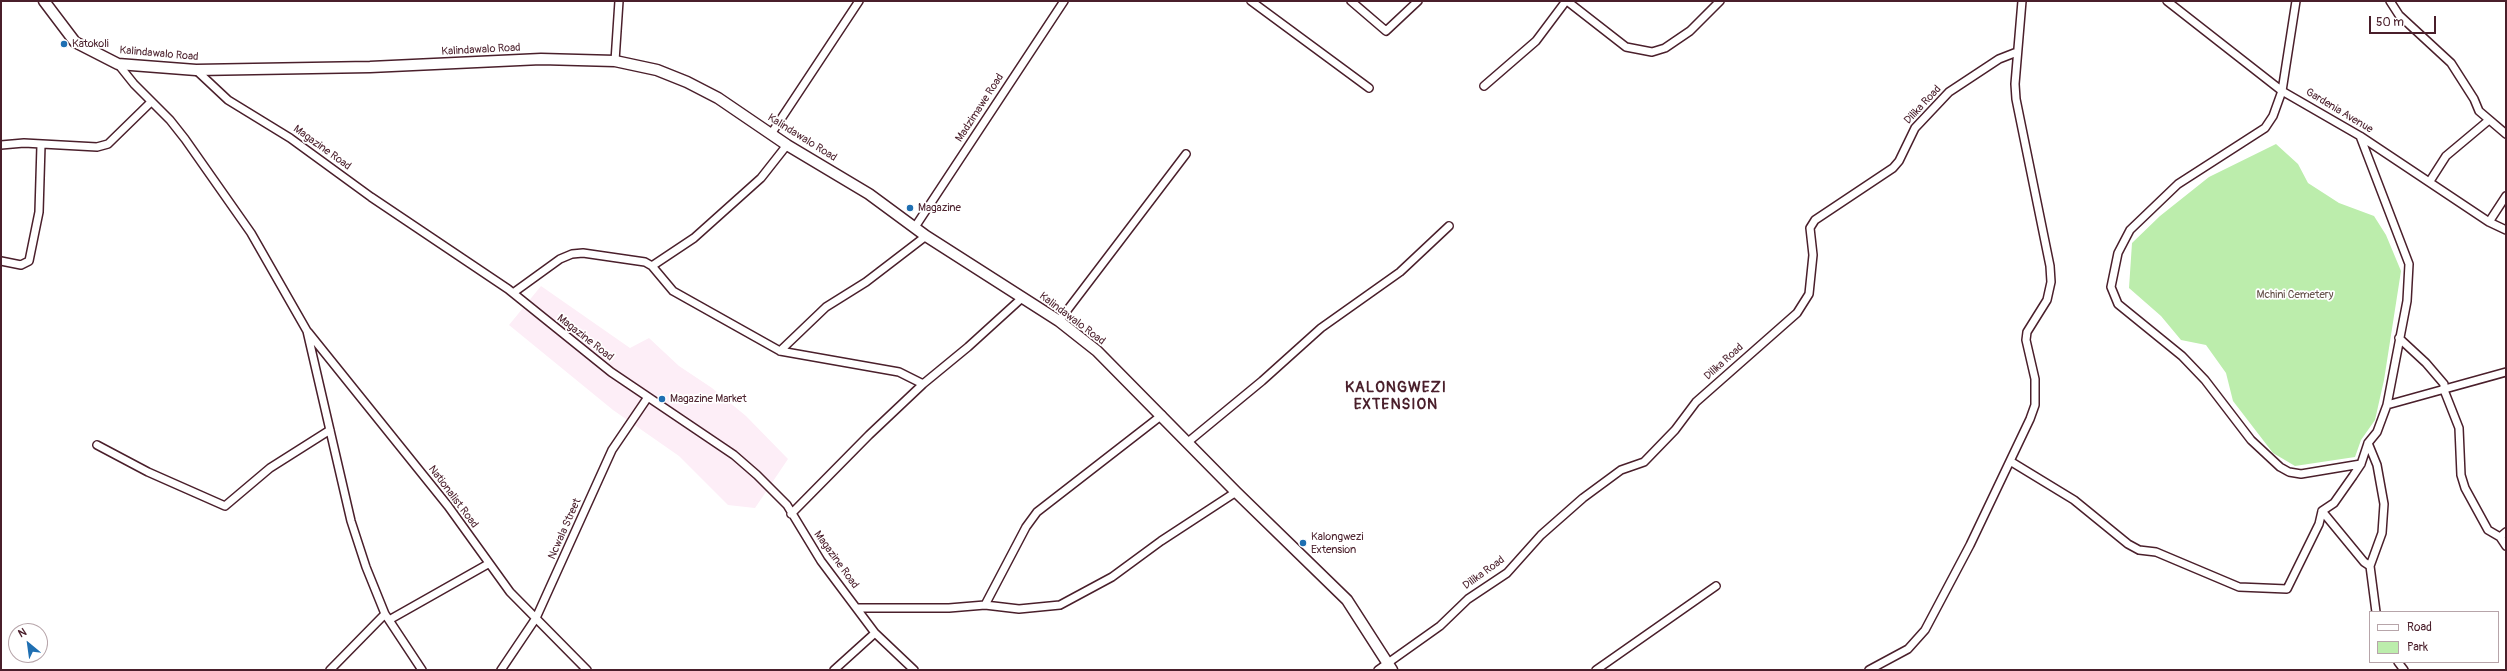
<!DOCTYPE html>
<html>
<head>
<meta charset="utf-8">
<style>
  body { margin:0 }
  #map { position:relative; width:2507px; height:671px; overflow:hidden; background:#fff; font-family:Pangolin,sans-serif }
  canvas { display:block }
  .frame { position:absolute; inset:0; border:2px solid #4a1f2b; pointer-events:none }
  .legend { position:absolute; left:2369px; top:611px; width:130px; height:52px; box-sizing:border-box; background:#fff; border:1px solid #b7a5aa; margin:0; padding:5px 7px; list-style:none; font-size:12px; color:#4a1f2b }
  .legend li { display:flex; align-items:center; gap:8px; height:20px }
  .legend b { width:20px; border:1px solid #b7a5aa }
  .north { position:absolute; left:8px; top:623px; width:40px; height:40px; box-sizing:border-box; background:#fff; border:1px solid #b7a5aa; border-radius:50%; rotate:331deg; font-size:11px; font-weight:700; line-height:16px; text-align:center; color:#4a1f2b }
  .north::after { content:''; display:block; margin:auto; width:14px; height:18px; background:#1f6fb2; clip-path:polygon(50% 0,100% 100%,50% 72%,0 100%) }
  .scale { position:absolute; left:2369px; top:16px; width:67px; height:18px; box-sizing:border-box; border:2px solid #4a1f2b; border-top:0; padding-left:5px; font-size:12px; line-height:14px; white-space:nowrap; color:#4a1f2b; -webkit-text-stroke:3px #fff; paint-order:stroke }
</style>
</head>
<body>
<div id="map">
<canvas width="2507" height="671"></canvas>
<div class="frame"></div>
<ul class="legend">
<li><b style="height:5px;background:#fff"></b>Road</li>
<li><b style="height:11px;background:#bcedac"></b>Park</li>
</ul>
<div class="north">N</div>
<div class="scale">50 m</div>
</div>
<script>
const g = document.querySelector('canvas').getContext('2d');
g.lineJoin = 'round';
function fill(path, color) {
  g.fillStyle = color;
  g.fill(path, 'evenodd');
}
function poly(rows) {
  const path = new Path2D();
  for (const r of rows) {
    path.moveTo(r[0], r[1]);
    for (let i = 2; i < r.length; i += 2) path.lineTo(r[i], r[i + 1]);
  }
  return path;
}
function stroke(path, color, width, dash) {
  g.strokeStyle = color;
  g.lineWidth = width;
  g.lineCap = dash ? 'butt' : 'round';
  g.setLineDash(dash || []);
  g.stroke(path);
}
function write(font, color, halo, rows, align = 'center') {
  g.font = font + ' Pangolin,sans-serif';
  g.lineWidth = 3.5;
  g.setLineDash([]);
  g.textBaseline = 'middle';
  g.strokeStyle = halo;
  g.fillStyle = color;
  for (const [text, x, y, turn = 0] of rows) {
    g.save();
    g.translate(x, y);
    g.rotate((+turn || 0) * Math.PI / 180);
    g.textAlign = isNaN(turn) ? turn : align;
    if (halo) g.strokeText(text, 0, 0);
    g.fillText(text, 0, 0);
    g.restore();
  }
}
const built = poly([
  [541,286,630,348,649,338,679,366,712,388,746,416,788,459,755,508,728,505,679,456,613,410,509,325]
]);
const green = poly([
  [2276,144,2298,164,2308,183,2339,203,2374,216,2386,235,2401,271,2384,380,2375,420,2361,440,2355,457,2295,466,2273,453,2233,401,2226,373,2206,345,2181,340,2161,316,2129,288,2132,243,2160,216,2209,177]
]);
const street = poly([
  [1251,1,1369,88],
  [1351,1,1386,31,1418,1],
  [1567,1,1626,47,1652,52,1665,48,1690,31,1720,1],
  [2167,1,2282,91,2360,136,2489,222,2506,230],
  [2296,1,2282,91,2273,116,2265,128,2178,184,2130,230,2118,253,2111,287,2118,304,2182,356,2205,380,2251,440,2280,467,2289,472,2301,474,2361,464],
  [2390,1,2399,15,2451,63,2474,99,2479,111,2506,134],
  [615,61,619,1],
  [118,64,134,84,170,120,185,139,251,233,307,331,351,521,366,567,385,614,422,670],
  [196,70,228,100,290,138,371,197,508,289,611,372,734,455,757,475,787,505,821,561,875,633,914,670],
  [1484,86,1536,41,1566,1],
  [771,134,859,1],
  [1,145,24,143,97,147,108,144,151,102],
  [2430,181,2446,156,2489,120],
  [2489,222,2506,196],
  [915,227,1064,1],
  [1,261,21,265,29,261,39,212,41,145],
  [652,266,694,238,761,178,787,145],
  [513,293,560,259,572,254,583,253,645,262,652,266,673,291,780,351,899,372,923,384],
  [1059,321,1186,154],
  [308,332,448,506,510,592,587,670],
  [2399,338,2426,363,2444,384,2444,390,2459,428,2461,475,2465,488,2488,530,2500,537,2506,546],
  [780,351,826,307,866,282,926,236],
  [2387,405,2506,372],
  [1188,442,1262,381,1321,328,1400,272,1449,226],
  [2368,443,2377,465,2384,504,2382,533,2370,566],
  [97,445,148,472,225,506,270,468,330,430],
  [2010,461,2074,500,2128,544,2139,550,2156,552,2239,587,2287,589,2319,524,2322,511,2334,503,2353,476,2361,464,2368,443,2377,432,2387,405,2407,301,2409,264,2360,136],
  [2322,511,2364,562,2370,566,2376,612],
  [791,514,869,435,923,384,968,347,1023,297],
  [2500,537,2506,532],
  [985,605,1026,527,1037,512,1162,415],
  [857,608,949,608,985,605,1019,609,1060,605,1112,577,1161,541,1236,492],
  [389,620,488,564],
  [2398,662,2404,670],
  [330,670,385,614],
  [501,670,536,618,612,450,648,397],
  [834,670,875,633],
  [1378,670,1440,626,1468,599,1507,573,1541,535,1583,498,1621,470,1644,462,1675,430,1696,402,1797,313,1809,294,1813,255,1810,228,1815,220,1893,168,1899,161,1915,128,1949,92,1999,59,2017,52],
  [1596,670,1716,586],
  [1869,670,1908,649,1925,630,1970,545,2030,419,2035,405,2035,379,2026,340,2027,332,2047,300,2051,282,2050,266,2016,99,2015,84,2022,1]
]);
const secondary = poly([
  [44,1,75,42,118,64,196,70,370,67,541,59,615,61,657,70,687,82,718,98,787,145,869,194,926,236,1059,321,1097,351,1236,492,1347,600,1392,670]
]);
const markers = [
  [64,44,4,"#1f6fb2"],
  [910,208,4,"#1f6fb2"],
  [662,399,4,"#1f6fb2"],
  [1303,543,4,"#1f6fb2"]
];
const poiNames = [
  ["Katokoli",72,44],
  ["Magazine",918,208],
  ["Magazine Market",670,399],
  ["Kalongwezi",1311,537],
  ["Extension",1311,550]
];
const streetNames = [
  ["Kalindawalo Road",481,50,-3],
  ["Kalindawalo Road",159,54,5],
  ["Dilika Road",1923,105,-47],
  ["Madzimawe Road",980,108,-57],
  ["Gardenia Avenue",2339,111,31],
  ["Kalindawalo Road",802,138,32],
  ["Magazine Road",322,148,36],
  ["Kalindawalo Road",1072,319,37],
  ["Magazine Road",585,338,38],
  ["Dilika Road",1724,362,-42],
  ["Nationalist Road",453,497,53],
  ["Ncwala Street",565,529,-66],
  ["Magazine Road",836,560,54],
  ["Dilika Road",1484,573,-36]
];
const parkNames = [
  ["Mchini Cemetery",2295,295]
];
const districtNames = [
  ["KALONGWEZI",1396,388],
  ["EXTENSION",1396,405]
];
fill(built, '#fdeef7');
fill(green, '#bcedac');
stroke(street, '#4a1f2b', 10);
stroke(secondary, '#4a1f2b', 13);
stroke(street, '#fff', 7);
stroke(secondary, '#fff', 10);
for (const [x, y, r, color] of markers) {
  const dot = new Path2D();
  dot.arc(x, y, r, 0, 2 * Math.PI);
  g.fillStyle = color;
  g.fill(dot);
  stroke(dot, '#fff', 1.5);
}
write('11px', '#4a1f2b', '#fff', poiNames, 'left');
write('11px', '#4a1f2b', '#fff', streetNames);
write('11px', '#66524b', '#fff', parkNames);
g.letterSpacing = '1px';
write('bold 15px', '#4a1f2b', '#fff', districtNames);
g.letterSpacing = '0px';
</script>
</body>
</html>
